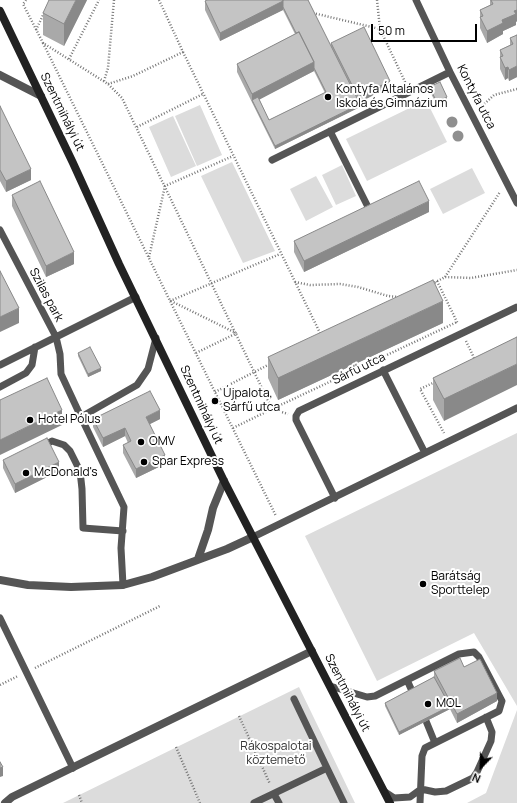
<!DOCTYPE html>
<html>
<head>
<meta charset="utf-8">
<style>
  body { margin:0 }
  #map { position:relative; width:517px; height:803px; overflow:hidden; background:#fff; font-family:Manrope,sans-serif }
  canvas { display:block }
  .north { position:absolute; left:461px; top:747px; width:40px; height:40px; -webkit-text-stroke:3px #fff; paint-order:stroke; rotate:203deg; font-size:11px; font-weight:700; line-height:16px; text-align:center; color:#000 }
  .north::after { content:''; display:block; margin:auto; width:14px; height:18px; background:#000; clip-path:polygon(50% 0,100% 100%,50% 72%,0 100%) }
  .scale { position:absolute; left:371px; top:24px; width:106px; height:18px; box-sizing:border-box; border:2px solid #000; border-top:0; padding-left:5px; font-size:12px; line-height:14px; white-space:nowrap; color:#000; -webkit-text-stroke:3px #fff; paint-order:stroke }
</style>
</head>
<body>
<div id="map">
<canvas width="517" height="803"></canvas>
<div class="north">N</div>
<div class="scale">50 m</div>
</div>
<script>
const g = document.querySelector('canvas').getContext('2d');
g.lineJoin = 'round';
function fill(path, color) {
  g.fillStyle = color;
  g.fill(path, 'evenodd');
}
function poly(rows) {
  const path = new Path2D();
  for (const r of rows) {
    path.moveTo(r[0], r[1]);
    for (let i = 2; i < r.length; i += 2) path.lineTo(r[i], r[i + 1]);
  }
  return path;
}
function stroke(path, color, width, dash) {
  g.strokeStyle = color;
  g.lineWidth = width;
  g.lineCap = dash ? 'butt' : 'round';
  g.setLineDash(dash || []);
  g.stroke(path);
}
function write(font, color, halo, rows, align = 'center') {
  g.font = font + ' Manrope,sans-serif';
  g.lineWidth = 4;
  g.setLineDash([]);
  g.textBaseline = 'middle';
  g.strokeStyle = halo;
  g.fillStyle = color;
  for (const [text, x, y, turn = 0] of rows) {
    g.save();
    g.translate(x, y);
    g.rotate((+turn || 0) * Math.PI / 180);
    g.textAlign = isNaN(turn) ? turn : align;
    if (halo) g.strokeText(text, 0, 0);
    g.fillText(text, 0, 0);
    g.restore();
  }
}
const green = poly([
  [426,100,447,142,367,181,346,139],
  [200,105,222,155,197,166,175,116],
  [173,116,196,166,171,177,149,127],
  [232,162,275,251,243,263,201,176],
  [342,165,356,196,336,205,322,175],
  [472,168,485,193,443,214,430,189],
  [316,176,333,207,306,221,290,189],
  [517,433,517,706,474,633,377,681,305,536],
  [299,687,355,803,63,803],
  [517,710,517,803,467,803,486,793]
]);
const path = poly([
  [26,0,23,4,43,43,108,84,122,98,272,409,457,322],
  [377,0,380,29,406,84],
  [313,13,380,29],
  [36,30,44,13],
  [43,43,276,516],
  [183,52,321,335],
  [69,59,99,0],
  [104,81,108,68,114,0],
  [108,84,133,76,183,52,159,0],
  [480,108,494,95,517,89],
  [137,127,203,94],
  [149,257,165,186,233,156],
  [445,277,500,192],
  [437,281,458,324],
  [295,282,310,285,340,284,358,287,388,296,398,297],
  [432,284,445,277,471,278,517,270],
  [170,301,280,254],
  [171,301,236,333],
  [466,341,475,360],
  [196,353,237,333],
  [435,382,420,389,444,433],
  [215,392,270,364],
  [233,428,272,409,288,414],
  [35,668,160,606],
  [0,685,18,676],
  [239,716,270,784],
  [176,747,200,803],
  [79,795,82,803]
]);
const service = poly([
  [416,0,450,72,517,203],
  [330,131,371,213],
  [272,160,450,72],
  [0,230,56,337,60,354,61,374,81,417],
  [0,365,136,297],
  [383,370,425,453],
  [0,387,26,373,32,365,35,347],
  [41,447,52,441,64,445,70,451,80,471,82,489,83,528,123,531],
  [335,498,296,420,296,416,299,411,517,307],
  [253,537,517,408],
  [123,585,121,548,124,507,81,417,137,385,148,369,156,338],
  [0,618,73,768],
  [407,680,459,654,474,652,479,657,502,701,499,711,435,743],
  [330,686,367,697,375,696,407,680,412,691],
  [294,699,327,768],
  [385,792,394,798,410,797,421,789,435,792,446,791,473,778,477,772,491,741,492,732,486,717],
  [274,794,279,803],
  [254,803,327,768,344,803],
  [420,803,422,756,425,748,435,743,426,721]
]);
const minor = poly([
  [0,75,41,96],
  [198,559,208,530,213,508,224,481],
  [0,580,28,585,71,587,123,585,152,577,227,549,253,537],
  [5,803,12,797,312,651]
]);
const secondary = poly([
  [0,11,73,163,119,264,224,481,390,803]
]);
const trees = [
  [452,122],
  [458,136]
];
const wall = poly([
  [87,0,64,46,43,35,43,13],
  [308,0,331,47,331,43,390,87,359,102,360,107,275,149,237,72,237,64,295,34,283,10,220,41,205,10,205,1],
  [314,71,325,93,269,120,259,99],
  [490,0,517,0,517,21,516,22,516,25,503,31,503,34,487,43,480,28,480,10,490,5],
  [517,35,517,77,509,81,508,78,505,80,500,69,500,50,510,45,510,38],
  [429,87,447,100,437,105,429,90],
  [0,106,31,180,6,192,0,181],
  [12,195,74,264,46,277,12,206],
  [429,212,304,272,294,252,294,241],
  [443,323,278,400,268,378,268,357],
  [517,337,444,421,433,400,433,378],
  [78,353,101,371,88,377,78,356],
  [93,419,160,419,150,424,165,464,136,478,123,453,123,445,128,443,125,436,103,447,93,427],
  [3,460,59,471,15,493,3,468],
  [464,667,497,701,457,723,450,709,399,735,385,706,385,703,434,677,434,671]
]);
const shadedWall = poly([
  [76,0,87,0,64,46,64,24],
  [283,1,283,10,220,41,220,33],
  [517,10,517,21,516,22,516,25,503,31,503,34,487,43,487,31,514,11],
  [314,62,314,71,253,103,252,100,252,94],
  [517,66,517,77,509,81,509,70],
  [508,67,508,78,505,80,505,68],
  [390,81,390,87,358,103,358,97],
  [447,97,447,100,437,105,437,102],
  [360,104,360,107,275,149,275,146],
  [31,169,31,180,6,192,6,181],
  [429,201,429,212,304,272,304,261],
  [74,252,74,264,46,277,46,266],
  [443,301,443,323,278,400,278,378],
  [19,308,19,323,0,332,0,317],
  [517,364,517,385,444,421,444,399],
  [101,368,101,371,88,377,88,374],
  [62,410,62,425,0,455,0,440],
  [160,410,160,419,146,426,146,417],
  [125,428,125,436,103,447,103,438],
  [165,455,165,464,136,478,136,469],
  [59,462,59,471,15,493,15,484],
  [497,693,497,701,457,723,457,714],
  [450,706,450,709,399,735,399,732],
  [3,767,3,776,0,777,0,768]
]);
const building = poly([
  [49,0,76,0,64,24,43,13,49,0],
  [207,0,283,0,283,1,220,33,205,1,207,0],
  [283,0,308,0,360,104,275,146,252,100,258,97,269,120,326,92,314,68,314,62,299,32,296,33,283,7,283,0],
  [491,0,517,0,517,10,514,11,516,14,502,20,503,23,487,31,480,17,483,16,480,10,493,4,491,0],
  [364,27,390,81,358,97,331,43,364,27],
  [299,32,314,62,252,94,237,64,299,32],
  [517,35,517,66,509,70,508,67,505,68,500,57,503,56,500,50,513,44,510,38,517,35],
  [440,82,447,97,437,102,429,87,440,82],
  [0,106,31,169,6,181,0,170,0,106],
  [40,181,74,252,46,266,12,195,40,181],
  [419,181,429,201,304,261,294,241,419,181],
  [0,271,19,308,0,317,0,271],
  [433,280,443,301,278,378,268,357,433,280],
  [517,337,517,364,444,399,433,378,517,337],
  [90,347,101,368,88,374,78,353,90,347],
  [47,378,62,410,0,440,0,400,47,378],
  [150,391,160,410,146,417,165,455,136,469,123,445,131,441,125,428,103,438,93,419,150,391],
  [47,438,59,462,15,484,3,460,47,438],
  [460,658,464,667,480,659,497,693,457,714,434,671,460,658],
  [434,677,450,706,399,732,385,703,434,677],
  [0,762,3,767,0,768,0,762]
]);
const markers = [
  [328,97,4,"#000"],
  [215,401,4,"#000"],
  [30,420,4,"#000"],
  [141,442,4,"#000"],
  [144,462,4,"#000"],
  [26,473,4,"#000"],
  [423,584,4,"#000"],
  [428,704,4,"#000"]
];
const poiNames = [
  ["Kontyfa Általános",336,90],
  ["Iskola és Gimnázium",336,104],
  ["Újpalota,",223,394],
  ["Sárfű utca",223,408],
  ["Hotel Pólus",38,420],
  ["OMV",149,442],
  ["Spar Express",152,462],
  ["McDonald's",34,473],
  ["Barátság",431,577],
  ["Sporttelep",431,591],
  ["MOL",436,704]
];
const streetNames = [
  ["Kontyfa utca",476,97,63],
  ["Szentmihályi út",62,112,64],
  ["Szilas park",46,295,62],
  ["Sárfű utca",359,369,-26],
  ["Szentmihályi út",201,405,65],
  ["Szentmihályi út",347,693,63]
];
const parkNames = [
  ["Rákospalotai",276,747],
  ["köztemető",276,761]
];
fill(green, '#dcdcdc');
stroke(path, '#777', 2.5, [1, 2]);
stroke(service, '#555', 7);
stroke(minor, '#555', 8);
stroke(secondary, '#222', 8);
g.fillStyle = '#8f8f8f';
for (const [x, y] of trees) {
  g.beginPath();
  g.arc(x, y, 5.5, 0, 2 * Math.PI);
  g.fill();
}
fill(wall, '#a9a9a9');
fill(shadedWall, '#898989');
fill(building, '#c4c4c4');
stroke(building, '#898989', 1);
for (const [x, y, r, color] of markers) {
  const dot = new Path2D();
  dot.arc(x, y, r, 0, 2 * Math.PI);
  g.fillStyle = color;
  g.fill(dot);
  stroke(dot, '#fff', 1.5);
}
write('12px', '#000', '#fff', poiNames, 'left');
write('12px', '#000', '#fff', streetNames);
write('12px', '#333', '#fff', parkNames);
</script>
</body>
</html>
